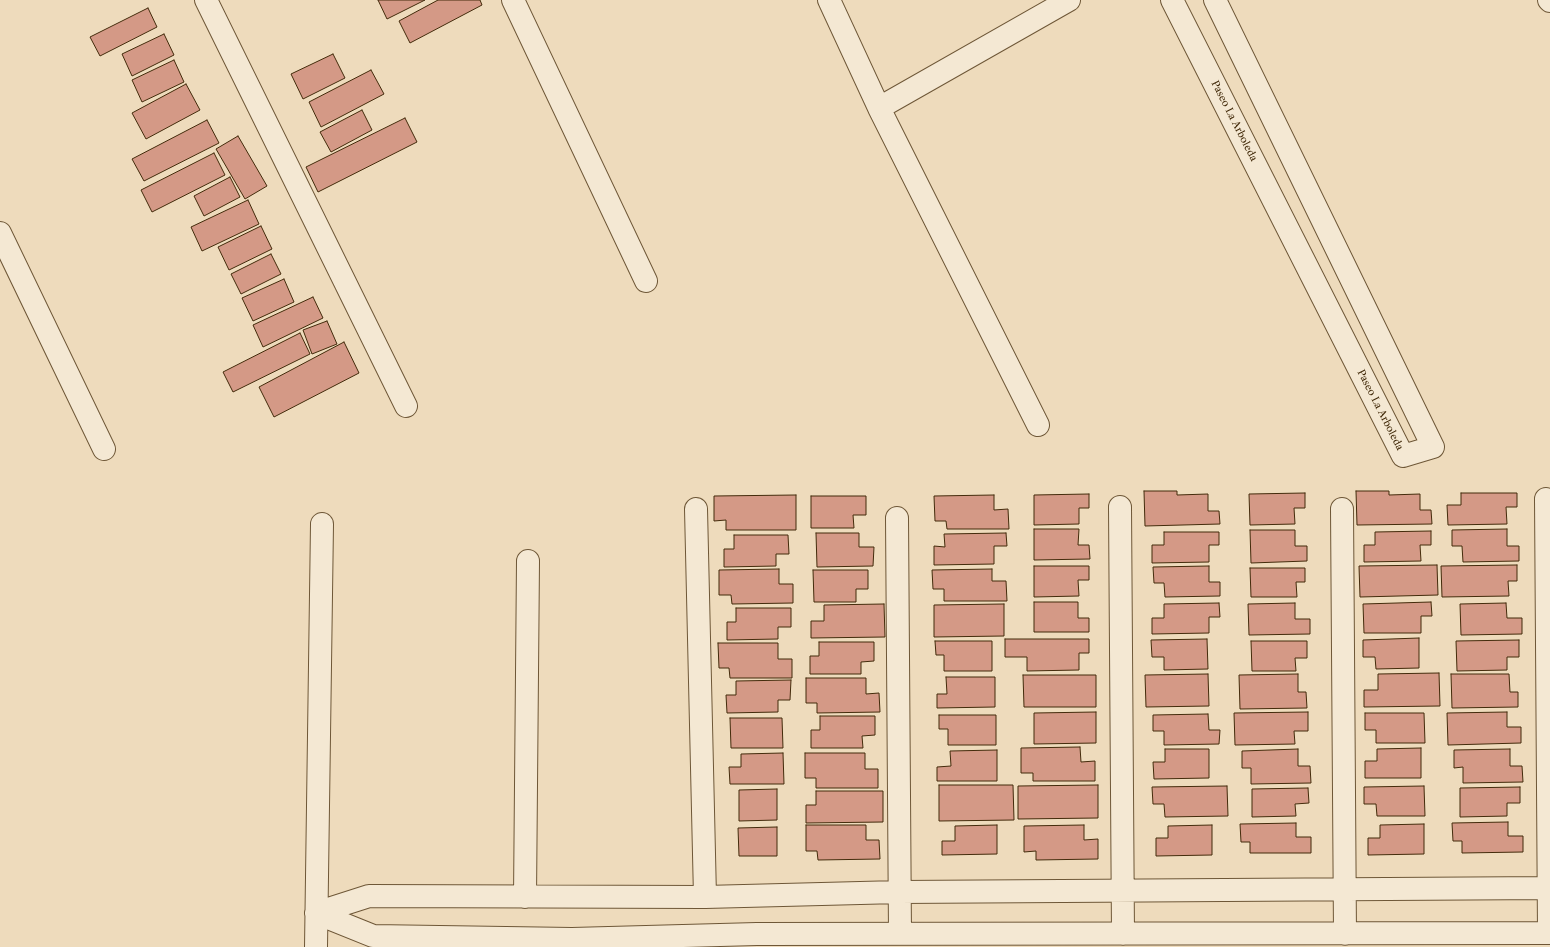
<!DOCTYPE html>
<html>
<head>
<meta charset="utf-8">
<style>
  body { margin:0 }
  canvas { display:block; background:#eedbbc }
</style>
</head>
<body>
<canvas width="1550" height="947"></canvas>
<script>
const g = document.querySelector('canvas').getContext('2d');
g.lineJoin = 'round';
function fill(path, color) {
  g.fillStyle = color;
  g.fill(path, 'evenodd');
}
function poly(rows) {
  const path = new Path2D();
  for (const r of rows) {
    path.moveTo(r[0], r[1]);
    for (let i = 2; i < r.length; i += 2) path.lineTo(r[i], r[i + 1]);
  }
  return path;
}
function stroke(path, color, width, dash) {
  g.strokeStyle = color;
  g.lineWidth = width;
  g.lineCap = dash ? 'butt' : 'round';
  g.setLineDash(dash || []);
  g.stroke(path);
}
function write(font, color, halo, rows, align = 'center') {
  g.font = font + ' "Libre Caslon Text",serif';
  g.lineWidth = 3;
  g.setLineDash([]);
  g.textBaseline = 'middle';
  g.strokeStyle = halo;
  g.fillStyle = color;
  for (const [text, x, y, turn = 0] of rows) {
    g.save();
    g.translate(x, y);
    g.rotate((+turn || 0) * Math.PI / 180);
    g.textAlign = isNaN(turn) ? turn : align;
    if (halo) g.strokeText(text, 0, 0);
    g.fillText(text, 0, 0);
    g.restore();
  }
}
const building = poly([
  [378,0,425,0,387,19,378,0],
  [438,0,480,0,482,5,410,43,399,21,438,0],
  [148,8,157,27,100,56,90,37,148,8],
  [164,34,174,55,132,76,122,54,164,34],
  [333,54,345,78,303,99,291,74,333,54],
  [174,60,184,82,142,102,132,80,174,60],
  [371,70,384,94,321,127,309,102,371,70],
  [186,84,200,110,146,139,132,113,186,84],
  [362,110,372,130,331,152,320,132,362,110],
  [405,118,417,142,318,192,306,167,405,118],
  [207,120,219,143,144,181,132,159,207,120],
  [238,136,267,186,245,199,216,149,238,136],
  [214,153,225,175,152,212,141,190,214,153],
  [230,177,240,197,204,216,194,196,230,177],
  [248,200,259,224,202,251,191,227,248,200],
  [261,226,272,249,229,270,218,247,261,226],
  [271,254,281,274,241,294,231,274,271,254],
  [284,279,294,302,253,321,242,298,284,279],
  [313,297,323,318,263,347,253,325,313,297],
  [327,321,337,344,312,354,303,330,327,321],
  [300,333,310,354,233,392,223,372,300,333],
  [344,342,359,373,274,417,259,387,344,342],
  [1144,491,1177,491,1177,495,1208,494,1208,511,1219,511,1220,524,1145,526,1144,491],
  [1356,491,1389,491,1389,495,1420,494,1420,510,1431,510,1432,524,1357,525,1356,491],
  [1305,493,1305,508,1294,508,1295,524,1250,525,1249,494,1305,493],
  [1461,493,1517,493,1517,507,1506,507,1507,524,1448,525,1447,505,1461,505,1461,493],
  [1089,494,1089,508,1079,508,1079,524,1034,525,1034,495,1089,494],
  [796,495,796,530,726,530,726,520,714,521,714,496,796,495],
  [994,495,994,510,1008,509,1009,529,947,529,946,521,935,521,934,496,994,495],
  [811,496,866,496,866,515,853,515,854,528,811,528,811,496],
  [1034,529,1079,529,1078,545,1089,545,1090,559,1034,560,1034,529],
  [1507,529,1507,546,1519,546,1519,561,1463,562,1462,546,1452,546,1452,530,1507,529],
  [1250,530,1295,530,1295,546,1307,546,1307,561,1251,563,1250,530],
  [1431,531,1431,545,1420,545,1421,561,1364,562,1364,545,1375,545,1375,532,1431,531],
  [1164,532,1219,532,1219,545,1209,545,1209,562,1152,563,1152,545,1164,545,1164,532],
  [816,533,859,533,859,547,874,547,873,566,817,567,816,533],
  [1006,533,1007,546,994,546,994,564,934,565,934,546,945,547,944,534,1006,533],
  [734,535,788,535,789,554,776,554,776,566,724,567,724,549,734,549,734,535],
  [1437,565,1438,595,1360,597,1359,566,1437,565],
  [1517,565,1517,581,1508,581,1509,596,1442,597,1441,566,1517,565],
  [1034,566,1089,566,1089,580,1078,580,1079,596,1034,597,1034,566],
  [1209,566,1209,582,1220,582,1220,596,1165,597,1164,583,1154,583,1153,567,1209,566],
  [1250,568,1305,568,1305,582,1296,582,1297,597,1251,597,1250,568],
  [779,569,779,584,793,584,793,603,732,604,731,595,719,595,719,570,779,569],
  [992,569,992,581,1006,581,1007,601,944,601,944,589,933,589,932,570,992,569],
  [813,570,868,570,868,589,856,589,856,602,814,602,813,570],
  [1034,602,1078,602,1078,618,1089,618,1089,632,1034,632,1034,602],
  [1431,602,1432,616,1421,616,1421,633,1364,633,1363,604,1431,602],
  [1219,603,1220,617,1209,617,1209,633,1152,634,1152,618,1164,618,1164,604,1219,603],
  [1295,603,1295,619,1310,619,1310,634,1249,635,1248,604,1295,603],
  [1506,603,1507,618,1522,618,1522,634,1461,635,1460,604,1506,603],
  [884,604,885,637,811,638,811,621,824,621,824,605,884,604],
  [1004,604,1004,636,934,637,934,605,1004,604],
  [736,608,791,608,791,627,778,627,778,639,727,640,727,622,736,622,736,608],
  [1419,638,1419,668,1376,669,1375,657,1363,657,1363,640,1419,638],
  [1005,639,1089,639,1089,653,1079,653,1079,670,1027,671,1027,657,1005,657,1005,639],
  [1207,639,1208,669,1164,670,1164,657,1152,657,1151,640,1207,639],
  [1519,640,1519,657,1507,657,1507,670,1457,671,1456,641,1519,640],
  [935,641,992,641,992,671,944,671,944,655,936,655,935,641],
  [1251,641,1307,641,1307,658,1295,658,1296,671,1252,671,1251,641],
  [819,642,874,642,874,661,861,662,861,674,810,674,810,656,819,656,819,642],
  [718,643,778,643,778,659,792,659,792,678,730,678,729,668,719,668,718,643],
  [1439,673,1440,706,1364,707,1364,690,1378,690,1378,674,1439,673],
  [1208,674,1209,706,1146,707,1145,675,1208,674],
  [1298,674,1298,692,1306,692,1307,708,1240,709,1239,675,1298,674],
  [1451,674,1509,674,1510,692,1518,692,1518,707,1452,708,1451,674],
  [1023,675,1096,675,1096,707,1024,707,1023,675],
  [946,677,995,677,995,707,937,708,937,694,947,694,946,677],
  [806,678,866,678,866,694,879,693,880,712,817,713,817,703,806,703,806,678],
  [791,680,790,700,778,700,778,712,727,713,726,695,736,695,736,681,791,680],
  [1096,712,1096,743,1034,744,1034,713,1096,712],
  [1308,712,1308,731,1294,731,1295,744,1235,745,1234,713,1308,712],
  [1507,712,1507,727,1521,727,1521,743,1448,745,1447,713,1507,712],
  [1365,713,1424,713,1425,743,1376,743,1376,730,1365,730,1365,713],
  [1208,714,1209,730,1220,730,1219,744,1164,745,1164,731,1153,731,1153,715,1208,714],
  [939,715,996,715,996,745,948,745,948,729,939,729,939,715],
  [820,716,875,716,875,735,862,736,863,748,811,748,811,730,820,730,820,716],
  [730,718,782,718,783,748,731,748,730,718],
  [1080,747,1081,762,1095,761,1095,781,1033,781,1033,773,1021,773,1021,748,1080,747],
  [1421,748,1421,778,1365,778,1365,761,1377,761,1377,749,1421,748],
  [1165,749,1209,749,1209,778,1154,779,1153,762,1165,762,1165,749],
  [1298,749,1298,766,1310,766,1311,783,1251,784,1251,768,1242,768,1242,751,1298,749],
  [1510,749,1510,766,1522,766,1523,782,1463,783,1463,767,1454,768,1454,750,1510,749],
  [997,750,997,781,937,781,937,767,951,766,950,751,997,750],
  [783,753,784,784,730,784,729,767,741,767,741,754,783,753],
  [805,753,865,753,865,769,878,769,878,788,816,788,816,778,805,778,805,753],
  [939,785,1013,785,1014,820,939,821,939,785],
  [1098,785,1098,818,1018,819,1018,786,1098,785],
  [1227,786,1228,816,1165,817,1164,804,1153,804,1152,787,1227,786],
  [1424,786,1425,816,1377,816,1376,804,1364,804,1364,787,1424,786],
  [1520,787,1520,803,1507,803,1507,816,1460,817,1460,788,1520,787],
  [1308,788,1309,803,1295,804,1296,816,1252,817,1252,789,1308,788],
  [777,789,777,820,739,821,739,790,777,789],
  [816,791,883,791,883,822,806,823,806,805,816,805,816,791],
  [1508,822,1508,836,1523,836,1523,852,1462,853,1462,841,1453,841,1452,823,1508,822],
  [1296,823,1296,837,1311,837,1311,853,1250,853,1250,842,1241,842,1240,824,1296,823],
  [1424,824,1424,854,1368,855,1368,838,1380,838,1380,825,1424,824],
  [806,825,866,825,866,840,879,840,880,859,818,860,817,851,806,851,806,825],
  [997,825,997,854,942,855,942,841,955,841,955,826,997,825],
  [1084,825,1084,840,1098,839,1098,859,1036,860,1036,851,1024,852,1024,826,1084,825],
  [1212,825,1212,855,1156,856,1156,838,1168,838,1168,826,1212,825],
  [777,827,777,856,739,856,738,828,777,827]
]);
const minor = poly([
  [206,0,406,406],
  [513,0,646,281],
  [829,0,879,108,1038,425],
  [1172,0,1403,456,1433,447,1215,0],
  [1549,0,1550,1],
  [879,108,1069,0],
  [0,233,104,449],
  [1546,499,1549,933],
  [1120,507,1123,934],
  [696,509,705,897],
  [1342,509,1345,934],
  [897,518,900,934],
  [525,897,528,561],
  [316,913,373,936,572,939,757,934,1550,933],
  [316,913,369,896,705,897,899,892,1550,888],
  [316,947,322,524]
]);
const streetNames = [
  ["Paseo La Arboleda",1234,121,63],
  ["Paseo La Arboleda",1380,410,63]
];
fill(building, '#d49986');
stroke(building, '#432b0b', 1);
stroke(minor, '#6e5737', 24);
stroke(minor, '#f4e8d3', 22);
write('10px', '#432b0b', '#f4e8d3', streetNames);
</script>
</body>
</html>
